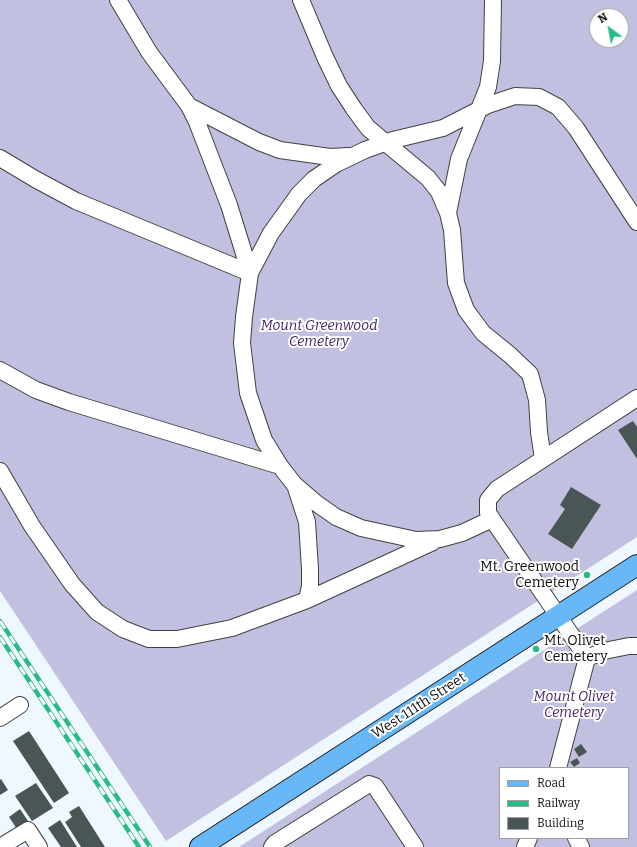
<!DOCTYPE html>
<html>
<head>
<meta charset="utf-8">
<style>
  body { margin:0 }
  #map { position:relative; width:637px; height:847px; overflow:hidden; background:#eff7ff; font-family:Bitter,serif }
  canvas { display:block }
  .legend { position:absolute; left:499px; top:767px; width:130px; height:72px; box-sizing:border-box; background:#fff; border:1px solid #9f9f9f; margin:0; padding:5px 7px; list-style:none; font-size:12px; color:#0e0e0e }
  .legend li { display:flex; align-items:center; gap:8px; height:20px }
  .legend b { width:20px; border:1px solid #9f9f9f }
  .north { position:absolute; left:589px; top:8px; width:40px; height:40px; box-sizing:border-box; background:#fff; border:1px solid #9f9f9f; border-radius:50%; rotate:328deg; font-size:11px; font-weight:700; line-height:16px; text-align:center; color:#0e0e0e }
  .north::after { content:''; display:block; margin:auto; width:14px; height:18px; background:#28bb87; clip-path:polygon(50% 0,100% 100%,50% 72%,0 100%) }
</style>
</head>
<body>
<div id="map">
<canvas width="637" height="847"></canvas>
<ul class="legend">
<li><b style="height:5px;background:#68b7f6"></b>Road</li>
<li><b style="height:5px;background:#28bb87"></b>Railway</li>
<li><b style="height:11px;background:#4a5556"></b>Building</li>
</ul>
<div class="north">N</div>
</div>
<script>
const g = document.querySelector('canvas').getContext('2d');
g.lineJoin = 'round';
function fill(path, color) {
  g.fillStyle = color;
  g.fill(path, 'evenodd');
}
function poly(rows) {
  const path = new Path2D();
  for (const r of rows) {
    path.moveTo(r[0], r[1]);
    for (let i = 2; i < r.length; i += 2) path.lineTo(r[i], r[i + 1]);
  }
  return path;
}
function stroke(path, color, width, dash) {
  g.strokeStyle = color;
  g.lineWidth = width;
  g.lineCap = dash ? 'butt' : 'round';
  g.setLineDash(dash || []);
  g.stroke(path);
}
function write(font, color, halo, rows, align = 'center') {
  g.font = font + ' Bitter,serif';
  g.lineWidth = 4;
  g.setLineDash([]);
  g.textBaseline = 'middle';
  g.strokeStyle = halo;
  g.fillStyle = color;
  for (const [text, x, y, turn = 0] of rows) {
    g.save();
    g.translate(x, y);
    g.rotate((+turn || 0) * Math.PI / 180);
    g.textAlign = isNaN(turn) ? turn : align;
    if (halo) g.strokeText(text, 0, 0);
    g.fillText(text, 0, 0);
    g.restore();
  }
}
const cemetery = poly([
  [0,0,637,0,637,537,166,841,0,591],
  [597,16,621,16,621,40,597,40],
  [637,590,637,847,239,847],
  [500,768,628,768,628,838,500,838]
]);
const building = poly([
  [633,421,637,427,637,459,618,430],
  [571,487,601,505,572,549,548,534,565,509,560,505],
  [29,731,69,793,54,803,13,741],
  [581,744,587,752,579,757,574,749],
  [577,758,580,763,574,767,570,762],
  [1,779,8,790,0,795,0,780],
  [36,783,53,808,32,821,15,796],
  [79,806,105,847,81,847,65,822,72,817,69,812],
  [20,809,28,821,17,829,9,817],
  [60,820,77,847,61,847,48,828]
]);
const minor = poly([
  [118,0,149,52,189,106,197,122,229,205,250,273],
  [301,0,325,57,339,86,354,109,368,128,428,178,439,192,448,213,452,230,456,283,466,310,483,333,510,355,530,374,537,400,539,432,543,459],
  [189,106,259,142,280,150,330,157,348,156],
  [0,158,35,179,76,201,250,273],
  [448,213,459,159,488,87,492,61,493,0],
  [0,370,36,390,69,402,280,466],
  [0,471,32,526,72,584,97,612,123,629,149,639,177,639,232,628,307,600,433,542],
  [296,488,307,522,310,569,310,586,307,600],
  [492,519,462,533,440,539,416,540,361,528,336,517,316,503,294,484,280,466,264,440,248,393,242,343,244,317,250,273,271,233,299,194,314,179,336,164,365,150,393,140,443,128,488,105,515,96,539,97,558,107,576,128,637,222],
  [587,658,604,651,629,646,637,646],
  [0,718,20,705],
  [558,768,587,658,488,513,488,500,497,489,637,398],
  [576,838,581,847],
  [0,847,28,830,39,847],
  [272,847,275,843,369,784,375,786,415,847],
  [525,847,529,838]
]);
const major = poly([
  [200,847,637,565]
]);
const rail = poly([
  [0,621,150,847],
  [0,637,139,847]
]);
const markers = [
  [587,575,4,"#28bb87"],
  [536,649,4,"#28bb87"]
];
const parkNames = [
  ["Mount Greenwood",319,326],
  ["Cemetery",319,342],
  ["Mount Olivet",574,697],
  ["Cemetery",574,713]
];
const poiNames = [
  ["Mt. Greenwood",579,567],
  ["Cemetery",579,583],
  ["Mt. Olivet",544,641,"left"],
  ["Cemetery",544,657,"left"]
];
const streetNames = [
  ["West 111th Street",419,706,-33]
];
fill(cemetery, '#c1c0e0');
fill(building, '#4a5556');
stroke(minor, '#414141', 18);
stroke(major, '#1f1f1f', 22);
stroke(minor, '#fff', 16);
stroke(major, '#68b7f6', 20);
stroke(rail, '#28bb87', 4.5);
stroke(rail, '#fff', 3, [9]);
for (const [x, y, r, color] of markers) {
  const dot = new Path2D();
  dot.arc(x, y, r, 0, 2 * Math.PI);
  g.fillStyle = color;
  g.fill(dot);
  stroke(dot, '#fff', 1.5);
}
write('italic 14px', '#411f65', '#fff', parkNames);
write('14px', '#0e0e0e', '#fff', poiNames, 'right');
write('14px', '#0e0e0e', '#fff', streetNames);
</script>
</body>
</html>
